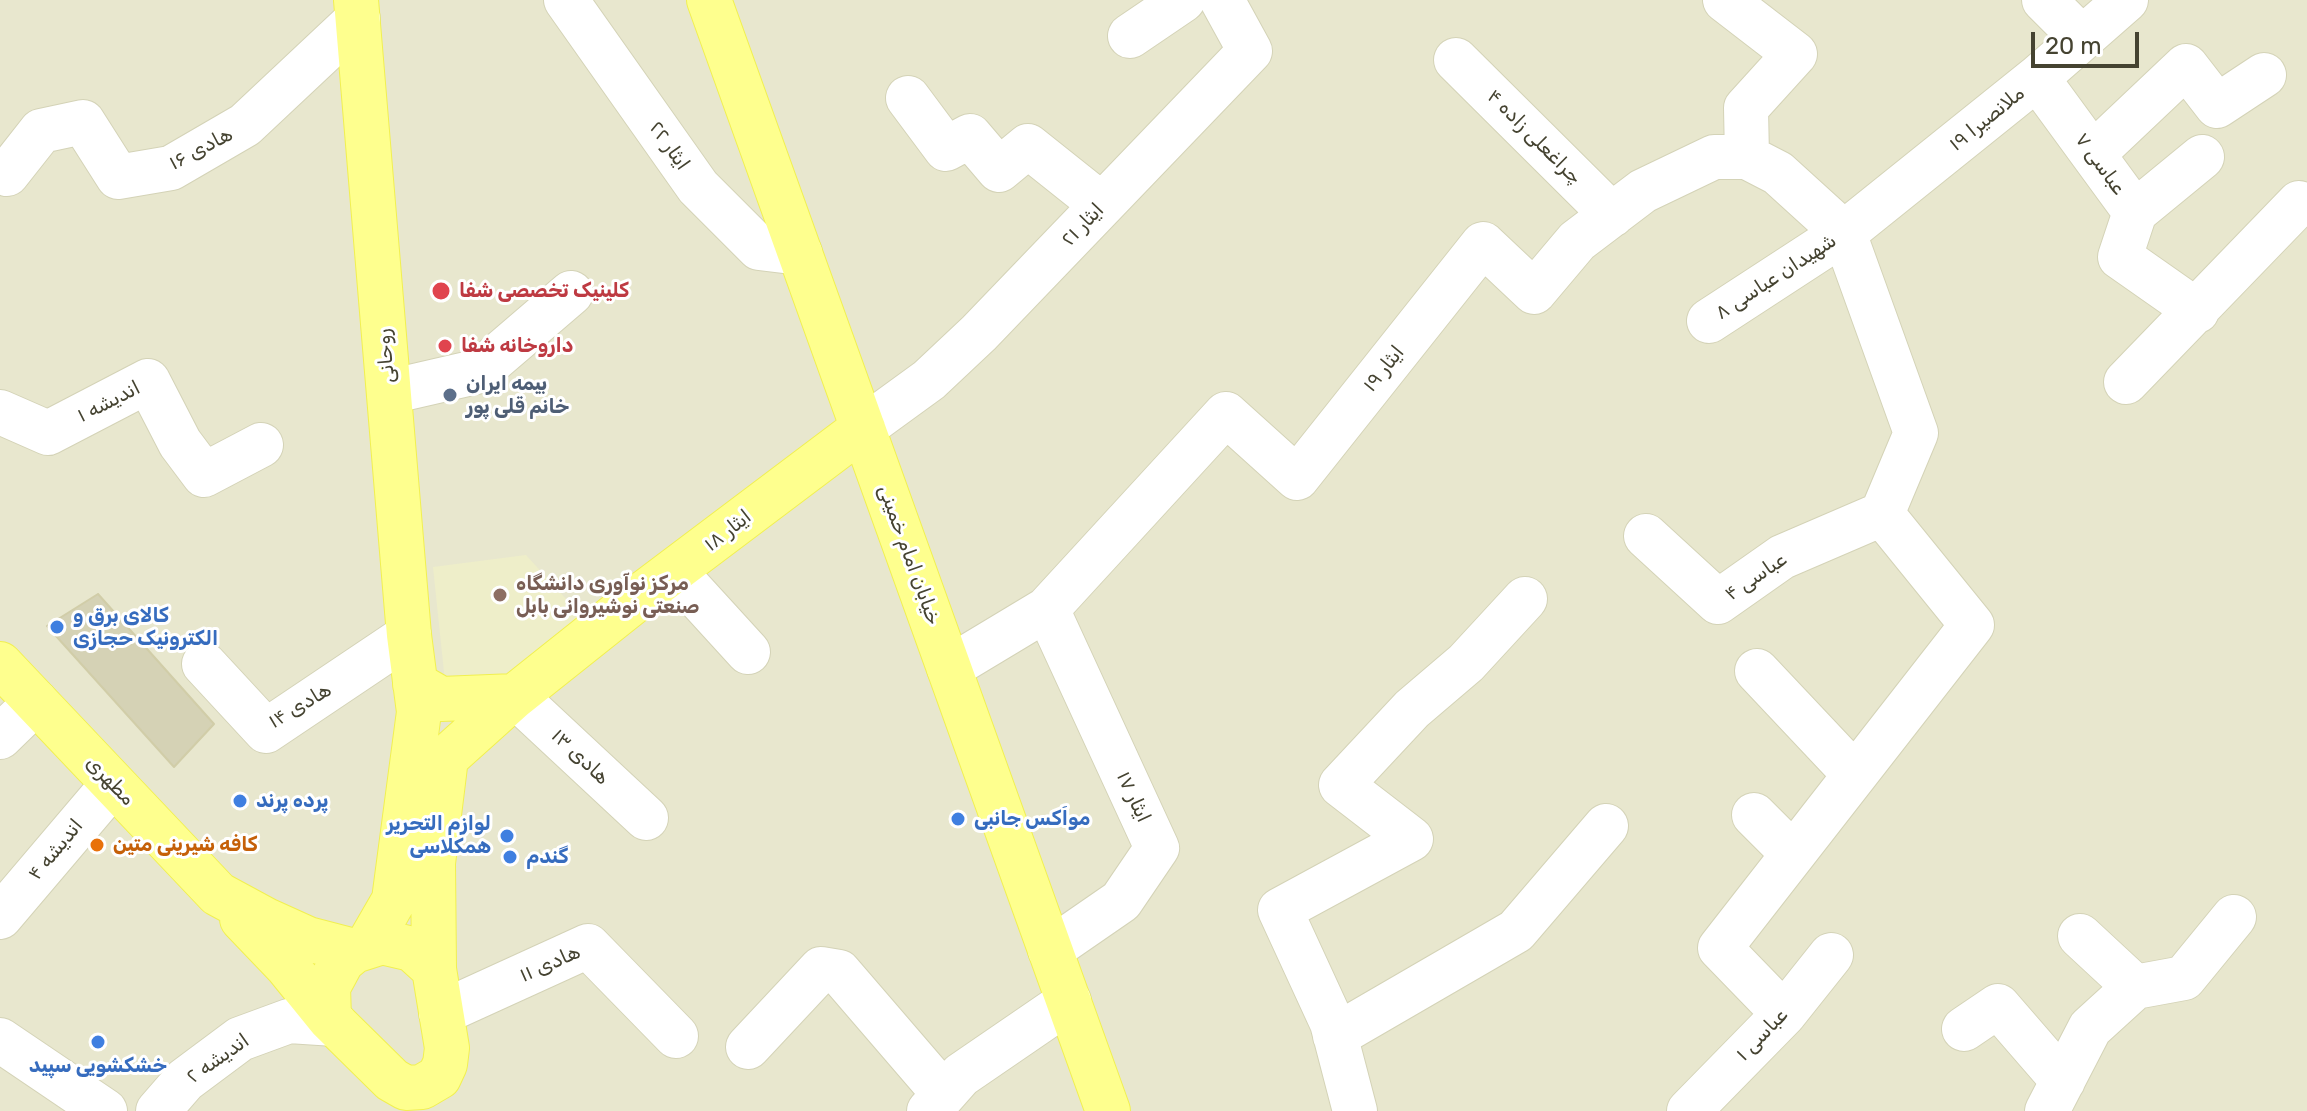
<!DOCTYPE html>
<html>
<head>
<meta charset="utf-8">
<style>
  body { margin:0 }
  #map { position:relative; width:2307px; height:1111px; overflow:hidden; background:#f3f3e1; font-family:Rubik,sans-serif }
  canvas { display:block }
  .scale { position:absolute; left:2031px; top:32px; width:108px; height:36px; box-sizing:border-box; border:4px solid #454331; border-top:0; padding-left:10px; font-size:24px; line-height:28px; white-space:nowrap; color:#454331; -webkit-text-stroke:6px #fff; paint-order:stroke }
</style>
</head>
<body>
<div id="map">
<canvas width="2307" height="1111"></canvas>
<div class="scale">20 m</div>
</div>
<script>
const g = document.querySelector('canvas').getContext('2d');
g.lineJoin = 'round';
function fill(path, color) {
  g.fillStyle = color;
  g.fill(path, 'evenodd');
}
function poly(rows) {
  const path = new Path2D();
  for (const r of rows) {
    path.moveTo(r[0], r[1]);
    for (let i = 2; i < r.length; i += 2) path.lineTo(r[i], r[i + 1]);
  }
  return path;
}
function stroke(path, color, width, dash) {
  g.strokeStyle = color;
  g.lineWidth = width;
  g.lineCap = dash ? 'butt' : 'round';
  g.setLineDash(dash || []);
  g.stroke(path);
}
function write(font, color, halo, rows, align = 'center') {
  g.font = font + ' Rubik,Cairo,sans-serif';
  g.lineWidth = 6;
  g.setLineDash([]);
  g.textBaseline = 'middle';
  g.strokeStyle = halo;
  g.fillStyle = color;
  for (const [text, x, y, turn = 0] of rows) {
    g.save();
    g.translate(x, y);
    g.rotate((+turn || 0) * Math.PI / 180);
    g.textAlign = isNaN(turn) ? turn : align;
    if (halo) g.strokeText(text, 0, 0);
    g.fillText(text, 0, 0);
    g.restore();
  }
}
const residential = poly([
  [0,0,2307,0,2307,1111,0,1111]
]);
const education = poly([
  [526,555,589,624,508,687,446,691,433,567]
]);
const building = poly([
  [98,594,214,724,174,767,47,626,98,594]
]);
const minor = poly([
  [566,0,698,187,759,248,800,253],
  [1725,0,1795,54,1746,108,1747,157],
  [2044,0,2082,38],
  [1130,36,1183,0],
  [1456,60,1612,215],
  [2037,78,2135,212,2120,257,2197,311],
  [908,98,946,149,970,136,999,170,1028,146,1102,205],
  [2093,154,2186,66,2217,106,2264,75],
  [7,174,41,131,83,122,118,177,171,168,245,125,358,19],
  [2135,212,2202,157],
  [1709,321,1844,233,2037,78,2126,0],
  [2126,382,2299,203],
  [389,392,480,371,571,293],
  [0,412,48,433,148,381,180,443,204,475,261,445],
  [863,428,929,380,979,333,1250,51,1222,0],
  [1646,536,1718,602,1782,557,1882,514],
  [675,572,748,652],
  [1047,609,1157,848,1121,901,1050,950],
  [204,664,266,731,409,635],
  [949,668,1047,609,1226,414,1297,478,1483,244,1534,292,1577,241,1643,191,1714,157,1747,157,1778,173,1844,233,1916,433,1882,514,1972,625,1720,948,1784,1014],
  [1757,671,1855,775],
  [515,696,646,818],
  [0,737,36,702],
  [1754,815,1793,854],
  [0,917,113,784],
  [2080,936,2135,987],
  [441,1013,588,946,676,1036],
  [1964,1029,1998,1006,2063,1081],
  [1335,1036,1516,931,1606,826],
  [0,1040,105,1111],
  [748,1047,821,969,839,972,944,1094],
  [158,1111,185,1080,240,1039,289,1021,335,1024],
  [929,1111,961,1075,1069,1001],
  [1355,1111,1332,1023,1280,910,1411,839,1341,785,1412,709,1466,663,1525,599],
  [1689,1111,1784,1014,1831,955],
  [2047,1111,2090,1028,2135,987,2184,978,2234,917]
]);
const major = poly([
  [356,0,409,635,419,712,394,900,368,945],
  [709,0,1108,1111],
  [0,664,218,894,266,920,308,939,354,951],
  [415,684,441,699,515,696],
  [242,919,286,965,329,1018],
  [434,969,412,949,382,942,354,951,342,961,328,987,329,1018,392,1080,406,1088,422,1087,439,1077,445,1064,447,1048,434,969,433,863,446,758,515,696,648,590,863,428]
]);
const markers = [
  [441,291,10,"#e0444e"],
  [445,346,8,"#e0444e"],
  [450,395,8,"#5c6f8a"],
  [500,595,8,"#8d6e63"],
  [57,627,8,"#3f7fe0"],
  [240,801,8,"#3f7fe0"],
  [958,819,8,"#3f7fe0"],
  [507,836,8,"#3f7fe0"],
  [97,845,8,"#e8710a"],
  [510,857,8,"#3f7fe0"],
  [98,1042,8,"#3f7fe0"]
];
const streetNames = [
  ["ملانصیرا ۱۹",1987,119,-39],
  ["چراغعلی زاده ۴",1534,137,45],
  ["ایثار ۲۲",669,146,55],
  ["هادی ۱۶",201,149,-28],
  ["عباسی ۷",2100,164,54],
  ["ایثار ۲۱",1083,225,-46],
  ["شهیدان عباسی ۸",1776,277,-33],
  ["روحانی",386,356,-95],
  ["ایثار ١٩",1384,369,-51],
  ["اندیشه ۱",109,402,-27],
  ["ایثار ۱۸",728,531,-38],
  ["خیابان امام خمینی",909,555,70],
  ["عباسی ۴",1756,577,-34],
  ["هادی ۱۴",300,706,-31],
  ["هادی ۱۳",580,757,43],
  ["مطهری",110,781,46],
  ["ایثار ۱۷",1133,797,65],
  ["اندیشه ۴",56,850,-50],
  ["هادی ۱۱",550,964,-24],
  ["عباسی ۱",1762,1035,-46],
  ["اندیشه ۲",218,1059,-35]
];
const healthNames = [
  ["کلینیک تخصصی شفا",459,291],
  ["داروخانه شفا",461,346]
];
const serviceNames = [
  ["بیمه ایران",466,384],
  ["خانم قلی پور",466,407]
];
const educationNames = [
  ["مرکز نوآوری دانشگاه",516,584],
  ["صنعتی نوشیروانی بابل",516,607]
];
const shopNames = [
  ["کالای برق و",73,616],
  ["الکترونیک حجازی",73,639],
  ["پرده پرند",256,801],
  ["مواَکس جانبی",974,819],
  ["لوازم التحریر",491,824,"right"],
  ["همکلاسی",491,847,"right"],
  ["گندم",526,857],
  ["خشکشویی سپید",98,1066,"center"]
];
const foodNames = [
  ["کافه شیرینی متین",113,845]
];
fill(residential, '#e8e7ce');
fill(education, '#eeeec9');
fill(building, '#d5d2b5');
stroke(building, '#d1cda8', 2);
stroke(minor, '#d4d3b7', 46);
stroke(major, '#f1f051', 46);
stroke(minor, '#fff', 44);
stroke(major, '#feff8e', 44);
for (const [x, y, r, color] of markers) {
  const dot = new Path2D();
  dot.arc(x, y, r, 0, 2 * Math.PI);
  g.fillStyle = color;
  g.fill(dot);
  stroke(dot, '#fff', 3);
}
write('20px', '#454331', '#fff', streetNames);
write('bold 20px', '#be3a42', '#fff', healthNames, 'left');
write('bold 20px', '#4e5e75', '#fff', serviceNames, 'left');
write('bold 20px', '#785e54', '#fff', educationNames, 'left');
write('bold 20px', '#366cbe', '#fff', shopNames, 'left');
write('bold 20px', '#c56008', '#fff', foodNames, 'left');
</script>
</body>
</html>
